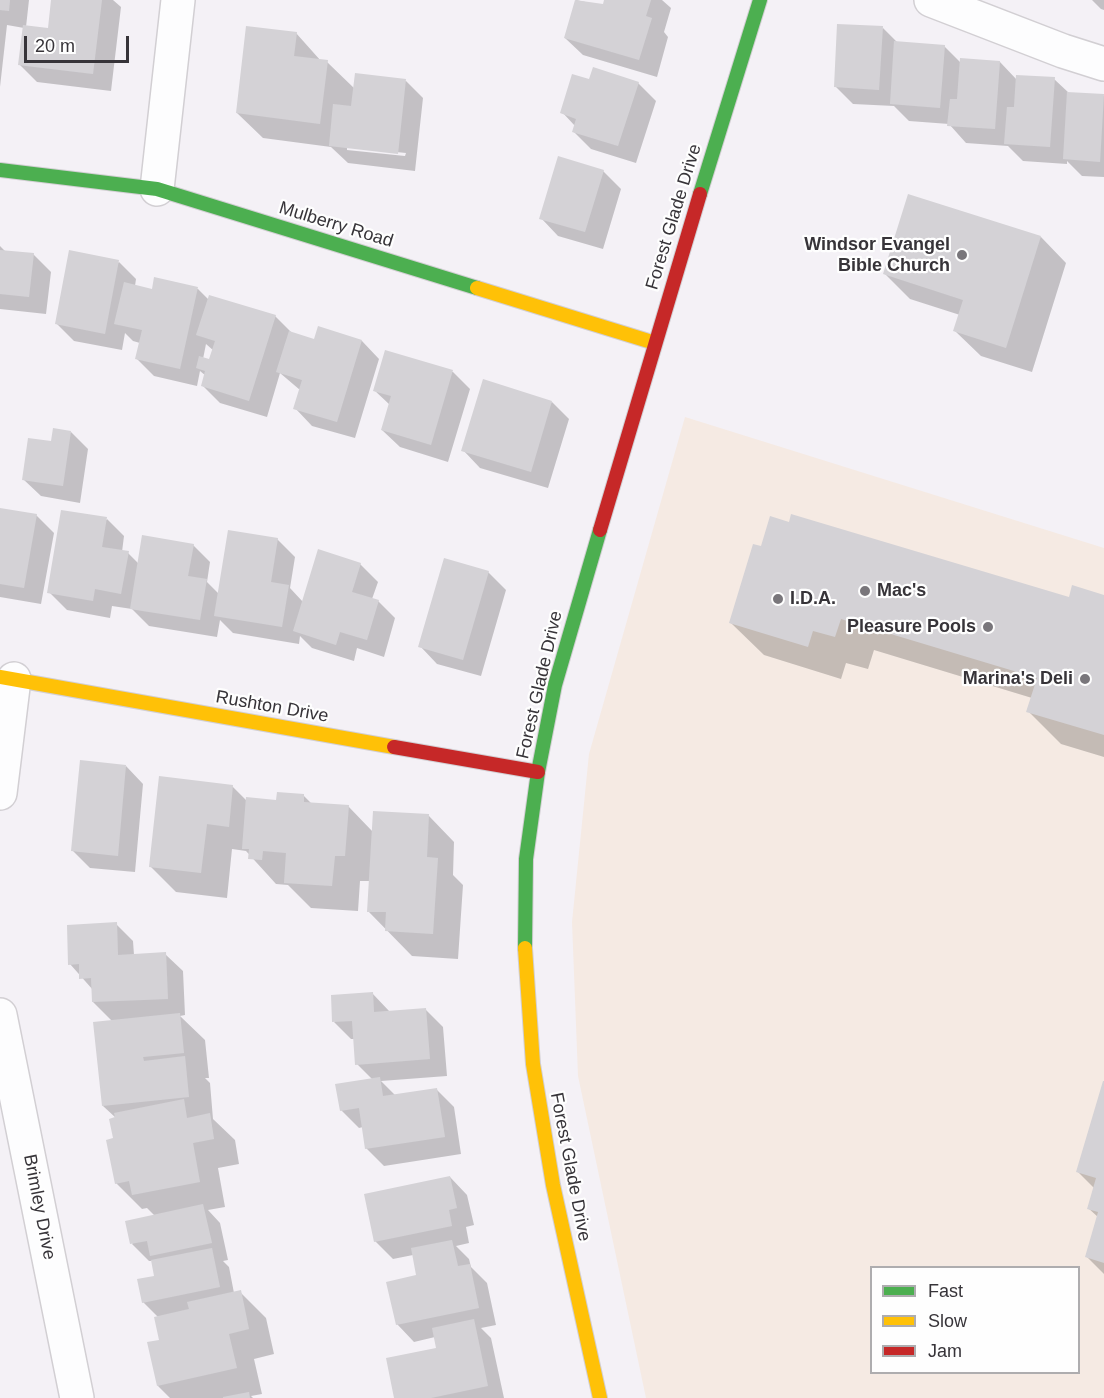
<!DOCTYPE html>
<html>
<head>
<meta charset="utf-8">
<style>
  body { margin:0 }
  #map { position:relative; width:1104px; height:1398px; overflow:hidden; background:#f4f1f6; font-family:Arial,sans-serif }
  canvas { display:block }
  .legend { position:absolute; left:870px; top:1266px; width:210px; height:108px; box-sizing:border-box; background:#fefefe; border:2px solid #aeadaf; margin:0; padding:8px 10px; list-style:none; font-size:18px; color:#373439 }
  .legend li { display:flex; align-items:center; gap:12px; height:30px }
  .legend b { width:30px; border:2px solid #aeadaf }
  .scale { position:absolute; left:24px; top:36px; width:105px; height:27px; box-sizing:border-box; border:3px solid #373439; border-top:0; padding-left:8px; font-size:18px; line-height:21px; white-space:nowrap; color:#373439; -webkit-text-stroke:4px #fefefe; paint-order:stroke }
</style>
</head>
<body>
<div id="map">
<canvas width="1104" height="1398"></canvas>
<ul class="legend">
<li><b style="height:8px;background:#4caf50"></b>Fast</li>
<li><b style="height:8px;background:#ffc107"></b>Slow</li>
<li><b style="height:8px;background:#c62828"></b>Jam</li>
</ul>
<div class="scale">20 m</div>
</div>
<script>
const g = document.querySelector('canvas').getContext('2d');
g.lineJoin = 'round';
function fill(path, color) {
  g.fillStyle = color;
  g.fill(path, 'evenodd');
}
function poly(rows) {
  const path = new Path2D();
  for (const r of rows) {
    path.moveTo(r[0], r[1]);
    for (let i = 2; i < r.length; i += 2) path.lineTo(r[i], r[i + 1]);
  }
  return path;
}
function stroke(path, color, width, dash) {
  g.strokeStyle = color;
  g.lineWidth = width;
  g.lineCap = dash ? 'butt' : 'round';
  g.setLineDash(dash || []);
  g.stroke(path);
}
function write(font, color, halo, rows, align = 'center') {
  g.font = font + ' Arial,sans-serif';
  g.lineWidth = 4.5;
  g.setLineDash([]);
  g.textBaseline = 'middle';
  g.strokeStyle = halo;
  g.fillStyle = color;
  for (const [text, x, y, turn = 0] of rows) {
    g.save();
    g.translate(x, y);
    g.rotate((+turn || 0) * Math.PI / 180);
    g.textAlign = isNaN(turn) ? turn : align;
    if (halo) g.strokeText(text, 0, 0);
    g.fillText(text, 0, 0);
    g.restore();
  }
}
const commercial = poly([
  [685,417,1104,548,1104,1398,646,1398,578,1076,572,922,589,754],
  [872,1268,1078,1268,1078,1372,872,1372]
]);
const shadow = poly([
  [0,0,29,0,26,27,49,29,53,0,113,0,121,7,111,91,37,82,19,64,24,28,7,25,0,87],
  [576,0,604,6,606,0,662,0,671,8,664,32,668,37,657,77,583,55,565,38],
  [1092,0,1104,0,1104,10,1101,9],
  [883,28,898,43,944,46,961,63,1000,62,1017,80,1054,79,1069,93,1104,96,1104,177,1082,176,1067,161,1067,164,1023,161,1008,146,966,143,949,124,909,121,894,106,853,104,835,86],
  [296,33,321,61,327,62,355,89,406,81,423,98,415,171,348,163,331,147,263,138,237,113],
  [347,147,406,153,405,156,347,150],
  [590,81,638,83,656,101,636,163,591,149,574,132,575,126,562,112],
  [603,171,621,189,603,249,558,236,541,218],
  [1041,237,1066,263,1032,372,981,356,955,331,960,315,910,299,885,274],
  [0,246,6,252,33,254,51,272,46,314,0,309],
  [119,262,136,279,135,286,153,291,198,289,209,300,275,316,292,333,315,341,319,328,362,341,379,359,355,438,312,426,295,408,300,390,280,373,267,417,220,403,203,386,206,376,200,371,197,386,154,376,137,359,140,343,133,341,125,333,122,350,74,341,56,323],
  [206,344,214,351,210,361,203,359],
  [386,352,453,372,470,389,448,462,400,447,382,430,390,405,374,390],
  [552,402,569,419,548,488,480,468,463,450],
  [71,432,88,449,80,503,41,496,23,479,52,443],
  [0,509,36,515,54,533,41,604,0,597],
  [107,519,124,536,122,552,128,553,139,564,193,545,210,562,207,582,219,594,277,539,295,557,290,588,303,602,360,564,378,582,372,599,378,601,395,618,384,657,357,648,354,661,312,648,300,636,299,644,233,633,220,620,217,637,149,626,132,609,112,606,110,618,67,610,49,592],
  [488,572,506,590,481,676,437,664,420,646],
  [1104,596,1104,757,1061,744,1028,711,1032,698,874,650,868,669,846,663,841,679,764,655,731,623],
  [126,766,143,784,135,872,90,868,73,851],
  [232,786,247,801,278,801,303,795,312,804,348,806,373,832,429,816,454,842,453,875,463,885,458,959,412,956,368,911,370,881,360,881,358,911,311,908,288,885,276,884,246,851,232,849,227,898,176,892,150,866],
  [116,924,133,941,134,955,165,954,183,971,185,1015,180,1016,205,1040,209,1078,205,1078,210,1083,213,1119,235,1140,239,1164,218,1168,225,1207,208,1210,220,1223,228,1260,223,1261,229,1267,234,1293,240,1292,266,1318,274,1354,254,1359,262,1394,251,1396,253,1398,170,1398,158,1386,161,1341,159,1318,143,1302,156,1277,152,1261,149,1261,132,1244,155,1216,147,1208,142,1209,116,1183,116,1118,103,1106,113,1022,93,1002,93,990,70,964],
  [372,993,390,1012,426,1010,443,1027,447,1076,381,1081,396,1096,437,1090,454,1107,461,1154,384,1166,366,1148,363,1127,359,1128,341,1110,373,1080,357,1064,355,1039,351,1039,334,1022],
  [1104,1084,1104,1274,1086,1256,1098,1217,1088,1208,1094,1188,1078,1172],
  [450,1177,467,1195,474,1225,466,1227,469,1243,456,1246,469,1259,471,1267,487,1283,496,1325,481,1328,491,1338,504,1398,396,1398,438,1349,435,1337,414,1342,397,1324,418,1276,413,1255,393,1259,375,1241]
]);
const building = poly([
  [0,0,10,0,9,11,0,10],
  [51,0,102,0,93,74,18,65,23,25,48,28],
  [575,0,603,4,604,0,651,0,646,16,652,18,639,60,564,38],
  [837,24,883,26,879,90,834,87],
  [246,26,297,32,294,56,328,60,320,124,236,113],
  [894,41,945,45,940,108,890,104],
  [960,58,1000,61,995,129,947,126,950,99,957,99],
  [593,67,639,82,618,146,572,132,576,119,560,113,572,74,589,79],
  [355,73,406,79,398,154,329,146,333,104,351,106],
  [1016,75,1055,77,1050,147,1004,144,1007,107,1014,107],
  [1067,92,1104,94,1100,162,1063,159],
  [558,156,604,170,585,232,539,219],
  [908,194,1041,236,1006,348,953,331,963,300,883,274],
  [0,250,34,253,29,297,0,294],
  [69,250,119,260,105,334,55,324],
  [154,277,198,287,180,369,135,359,142,330,114,324,124,282,152,289],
  [209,295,276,315,249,401,201,386,205,371,196,368,199,356,209,359,215,341,196,335],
  [318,326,362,340,337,422,293,409,302,380,276,372,289,331,314,339],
  [385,350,453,370,431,445,381,430,391,396,373,391],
  [483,379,552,401,531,472,461,451],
  [53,428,71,431,63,486,22,480,28,438,51,441],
  [0,508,37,514,24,588,0,584],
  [61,510,107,517,102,547,129,551,121,594,95,589,93,601,47,593],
  [791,514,1069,597,1072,585,1104,595,1104,735,1026,712,1037,678,841,619,835,637,813,631,808,647,729,623,753,544,761,546,770,516,789,522],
  [228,530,278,538,271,582,289,585,282,627,214,616],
  [142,535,194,544,188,576,207,579,200,620,130,609],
  [318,549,361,563,352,592,379,600,367,640,340,632,336,645,293,631],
  [444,558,489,571,463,660,418,647],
  [80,760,126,765,118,856,71,851],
  [159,776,233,785,229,827,207,824,201,873,149,867],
  [277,792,304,794,304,802,349,805,345,856,335,856,332,886,284,883,286,853,263,851,262,860,248,859,249,849,242,849,246,797,276,800],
  [373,811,429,814,427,857,438,858,433,934,385,931,386,912,367,912],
  [117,922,118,955,166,952,168,999,92,1002,91,978,79,979,79,964,68,965,67,925],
  [373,992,374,1012,426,1008,430,1059,355,1065,352,1021,332,1022,331,995],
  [180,1013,184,1053,143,1057,144,1061,185,1056,189,1097,102,1106,93,1022],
  [380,1077,383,1096,437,1088,445,1137,365,1149,359,1108,340,1111,335,1084],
  [1103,1081,1104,1081,1104,1263,1085,1257,1098,1212,1087,1209,1096,1178,1076,1172],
  [184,1099,187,1118,210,1113,214,1139,193,1143,200,1182,132,1195,129,1181,115,1184,106,1140,113,1138,109,1119,115,1117,114,1113],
  [450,1176,457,1208,449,1210,452,1226,374,1242,364,1194],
  [203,1204,212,1243,150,1256,147,1241,130,1244,125,1221],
  [452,1240,458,1266,470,1264,479,1308,396,1325,386,1282,416,1275,411,1248],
  [212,1248,220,1287,142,1303,137,1279,154,1276,151,1260],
  [241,1290,249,1329,229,1334,237,1368,157,1386,147,1342,159,1340,154,1317,189,1309,187,1302],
  [474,1319,488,1386,431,1398,394,1398,386,1358,436,1348,432,1328],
  [249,1392,250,1398,223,1398,223,1397]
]);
const street = poly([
  [931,0,1063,51,1104,64],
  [157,189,178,0],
  [0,793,14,679],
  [0,1015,77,1398]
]);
const fast = poly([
  [0,170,157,189,477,288],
  [700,194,760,0],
  [525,948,526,859,538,772,555,685,600,530]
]);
const slow = poly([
  [477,288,655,343],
  [0,677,394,747],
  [525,948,533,1064,553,1185,600,1398]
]);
const jam = poly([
  [600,530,700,194],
  [394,747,538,772]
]);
const markers = [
  [962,255,6,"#79767b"],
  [865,591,6,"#79767b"],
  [778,599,6,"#79767b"],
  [988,627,6,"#79767b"],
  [1085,679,6,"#79767b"]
];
const streetNames = [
  ["Forest Glade Drive",674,217,-73],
  ["Mulberry Road",336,225,17],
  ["Forest Glade Drive",540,685,-77],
  ["Rushton Drive",272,707,10],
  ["Forest Glade Drive",570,1167,79],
  ["Brimley Drive",39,1207,79]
];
const poiNames = [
  ["Windsor Evangel",950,245],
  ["Bible Church",950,266],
  ["Mac's",877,591,"left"],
  ["I.D.A.",790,599,"left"],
  ["Pleasure Pools",976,627],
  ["Marina's Deli",1073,679]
];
fill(commercial, '#f5eae3');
fill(shadow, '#0003');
fill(building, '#d4d2d6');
stroke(street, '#d2cfd3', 36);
stroke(fast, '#d2cfd3', 16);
stroke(slow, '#d2cfd3', 16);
stroke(jam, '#d2cfd3', 16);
stroke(street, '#fdfdfe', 33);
stroke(fast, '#4caf50', 14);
stroke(slow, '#ffc107', 14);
stroke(jam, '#c62828', 14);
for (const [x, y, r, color] of markers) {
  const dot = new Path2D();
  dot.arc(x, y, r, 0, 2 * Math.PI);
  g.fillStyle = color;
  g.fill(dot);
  stroke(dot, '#fefefe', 2);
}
write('18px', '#373439', '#fefefe', streetNames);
write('bold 18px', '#373439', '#fefefe', poiNames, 'right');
</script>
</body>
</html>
